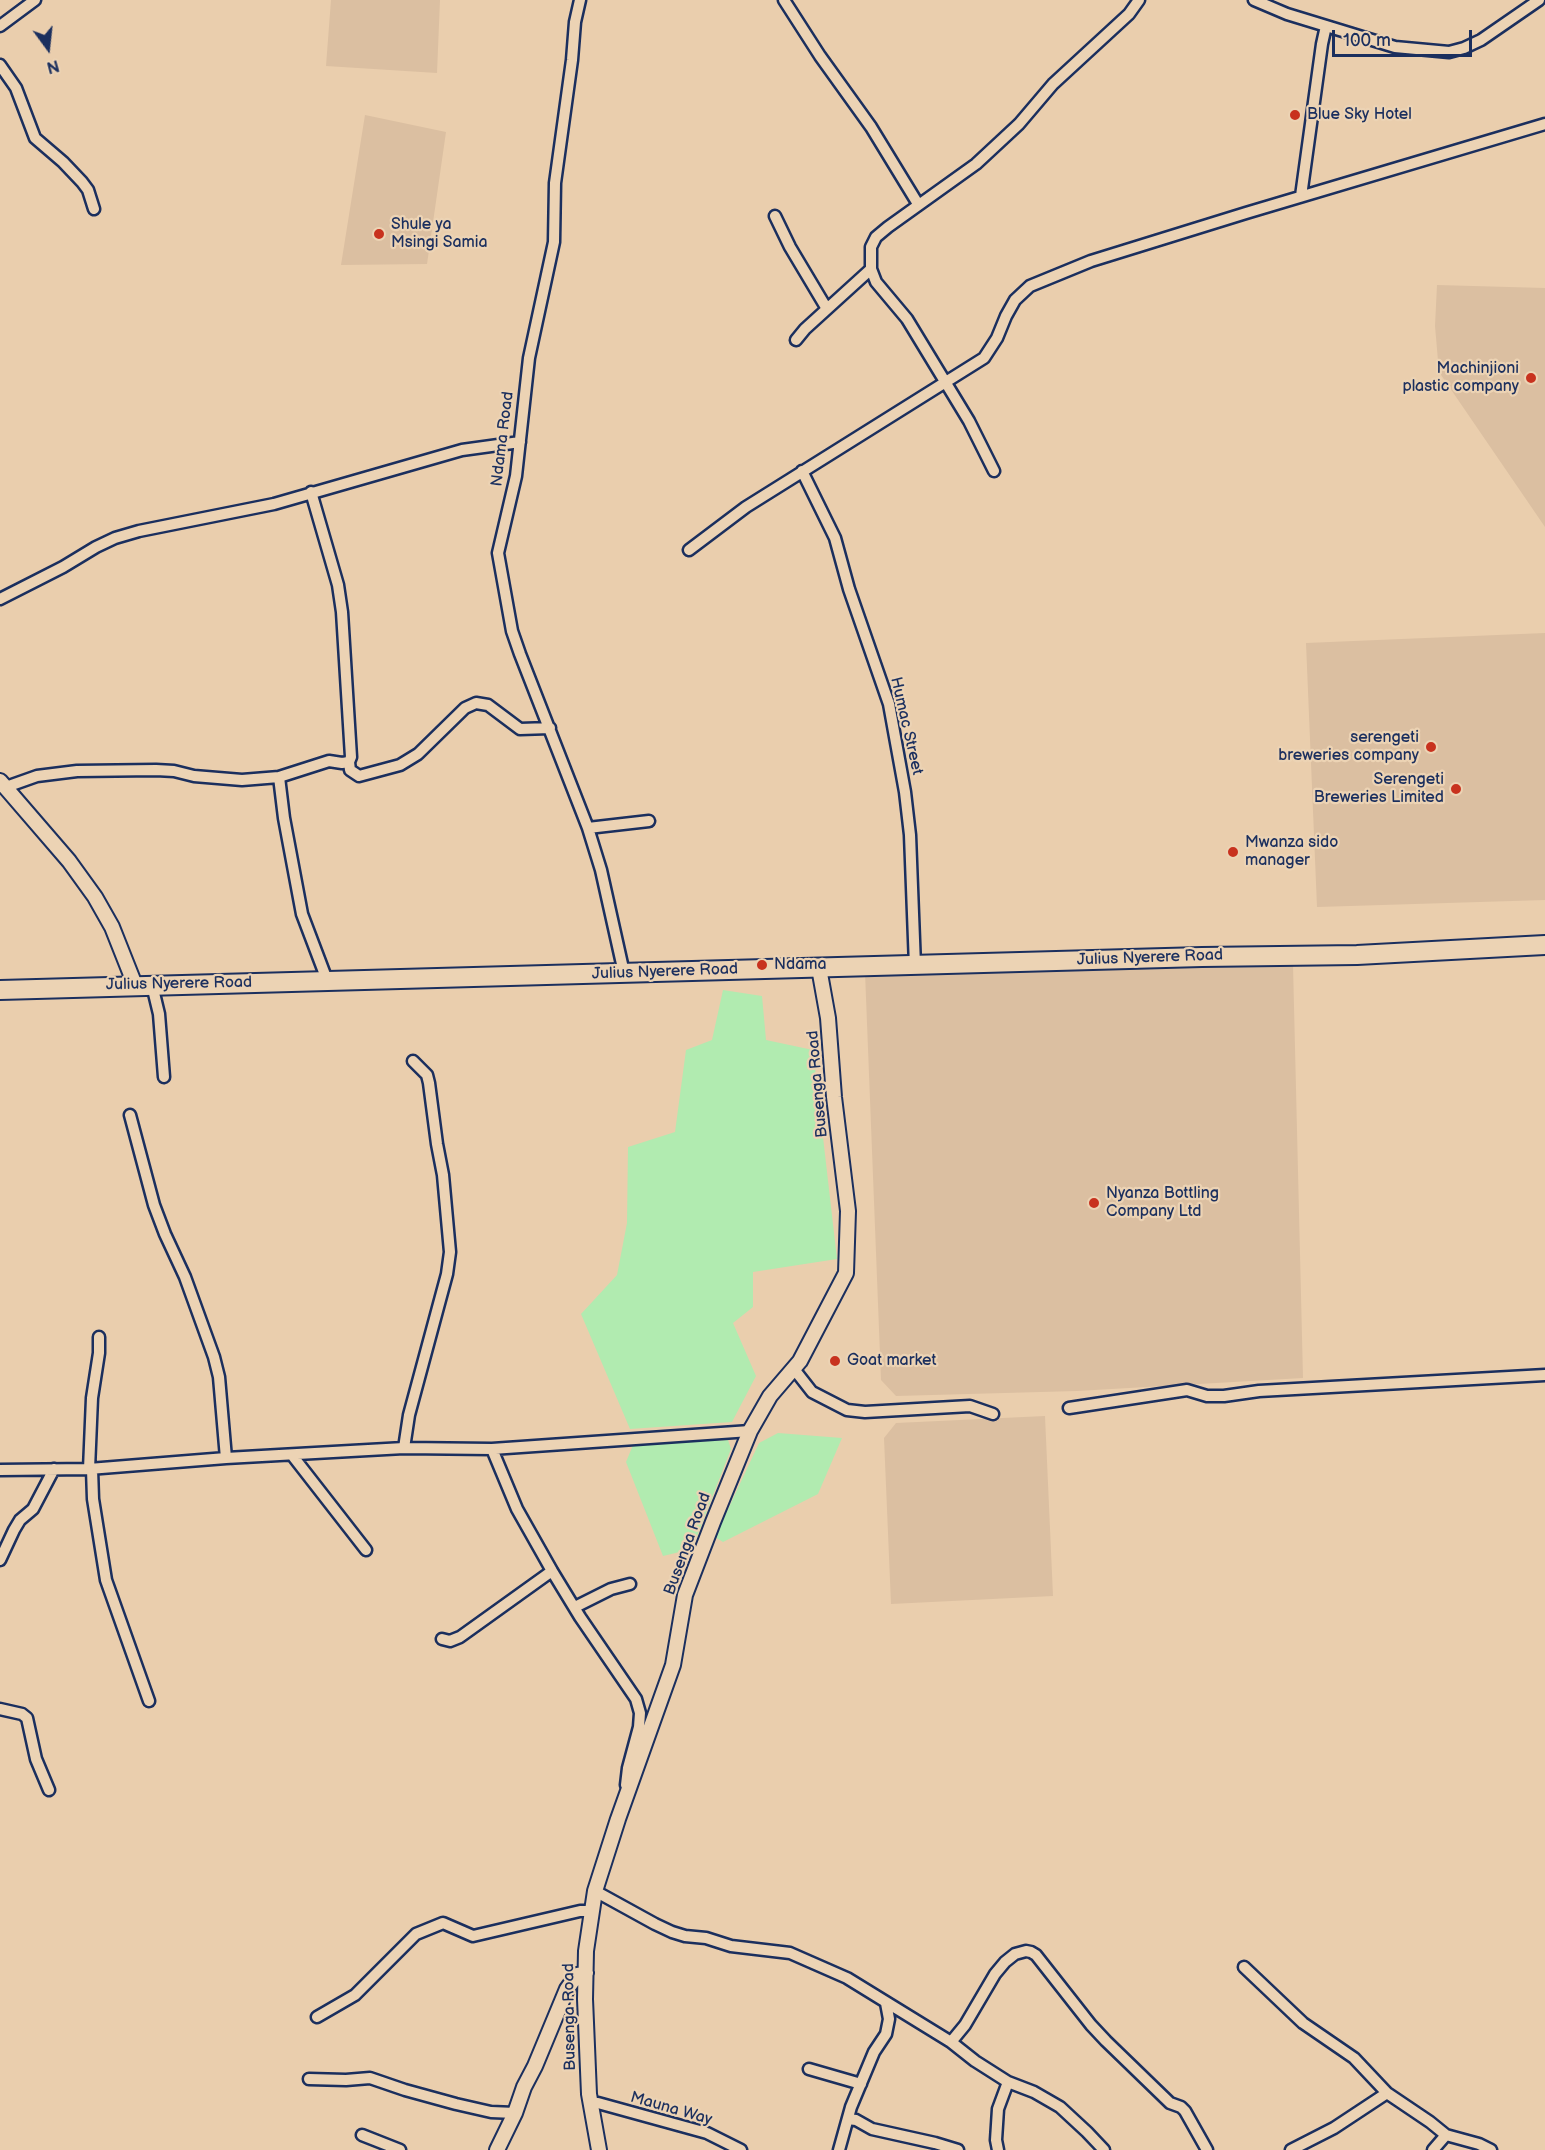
<!DOCTYPE html>
<html>
<head>
<meta charset="utf-8">
<style>
  body { margin:0 }
  #map { position:relative; width:1545px; height:2150px; overflow:hidden; background:#eacead; font-family:"Balsamiq Sans",sans-serif }
  canvas { display:block }
  .north { position:absolute; left:18px; top:18px; width:60px; height:60px; -webkit-text-stroke:4px #ecd3b4; paint-order:stroke; rotate:165deg; font-size:16px; font-weight:700; line-height:24px; text-align:center; color:#1b2f5e }
  .north::after { content:''; display:block; margin:auto; width:21px; height:27px; background:#1b2f5e; clip-path:polygon(50% 0,100% 100%,50% 72%,0 100%) }
  .scale { position:absolute; left:1332px; top:30px; width:140px; height:27px; box-sizing:border-box; border:3px solid #1b2f5e; border-top:0; padding-left:8px; font-size:18px; line-height:21px; white-space:nowrap; color:#1b2f5e; -webkit-text-stroke:4px #ecd3b4; paint-order:stroke }
</style>
</head>
<body>
<div id="map">
<canvas width="1545" height="2150"></canvas>
<div class="north">N</div>
<div class="scale">100 m</div>
</div>
<script>
const g = document.querySelector('canvas').getContext('2d');
g.lineJoin = 'round';
function fill(path, color) {
  g.fillStyle = color;
  g.fill(path, 'evenodd');
}
function poly(rows) {
  const path = new Path2D();
  for (const r of rows) {
    path.moveTo(r[0], r[1]);
    for (let i = 2; i < r.length; i += 2) path.lineTo(r[i], r[i + 1]);
  }
  return path;
}
function stroke(path, color, width, dash) {
  g.strokeStyle = color;
  g.lineWidth = width;
  g.lineCap = dash ? 'butt' : 'round';
  g.setLineDash(dash || []);
  g.stroke(path);
}
function write(font, color, halo, rows, align = 'center') {
  g.font = font + ' "Balsamiq Sans",sans-serif';
  g.lineWidth = 4.5;
  g.setLineDash([]);
  g.textBaseline = 'middle';
  g.strokeStyle = halo;
  g.fillStyle = color;
  for (const [text, x, y, turn = 0] of rows) {
    g.save();
    g.translate(x, y);
    g.rotate((+turn || 0) * Math.PI / 180);
    g.textAlign = isNaN(turn) ? turn : align;
    if (halo) g.strokeText(text, 0, 0);
    g.fillText(text, 0, 0);
    g.restore();
  }
}
const built = poly([
  [331,0,440,0,437,73,326,66],
  [365,115,446,132,427,264,341,265],
  [1437,285,1545,288,1545,527,1439,372,1435,326],
  [1545,633,1545,900,1317,907,1306,643],
  [1293,965,1303,1378,1077,1391,896,1396,881,1380,865,972],
  [1045,1416,1053,1596,891,1604,884,1438,896,1423]
]);
const green = poly([
  [723,990,762,996,766,1040,813,1050,837,1259,753,1272,753,1307,733,1323,756,1376,732,1422,630,1429,581,1314,617,1275,627,1223,628,1147,675,1132,686,1050,712,1040],
  [778,1433,842,1438,818,1494,723,1542,715,1537,759,1443],
  [728,1440,731,1449,692,1549,663,1556,626,1462,633,1445]
]);
const street = poly([
  [580,0,575,22,572,60,555,183,554,242,529,358,516,476,498,553,512,631,520,654,588,828,601,870,624,973],
  [784,0,820,56,871,127,918,204],
  [1254,0,1287,14,1395,47,1449,52,1464,48,1481,40,1539,0],
  [0,26,35,0],
  [0,65,16,88,35,138,63,162,82,182,88,190,94,209],
  [1301,196,1322,44,1326,26],
  [775,216,790,247,827,309],
  [796,340,805,329,871,269],
  [802,471,835,538,849,589,889,704,905,792,910,835,915,966],
  [994,471,969,421,907,319,876,282,871,269,871,247,876,237,888,227,976,164,1019,124,1053,84,1129,14,1139,0],
  [689,550,746,507,984,358,997,338,1006,316,1015,300,1030,286,1091,261,1246,213,1545,124],
  [0,599,63,567,96,547,115,538,139,531,274,504,462,450,520,442],
  [349,762,350,770,359,776,400,765,418,754,465,708,476,703,488,705,520,729,550,728],
  [279,777,284,818,302,914,327,980],
  [6,787,37,776,77,771,156,770,174,771,194,776,242,780,279,777,329,761,342,763,349,762,351,757,342,612,338,585,311,492],
  [588,828,649,821],
  [152,985,159,1014,164,1077],
  [130,1115,154,1205,165,1234,185,1277,214,1357,219,1377,226,1458],
  [794,1369,812,1392,847,1410,865,1412,970,1406,993,1414],
  [1069,1408,1187,1390,1207,1396,1224,1396,1259,1391,1545,1375],
  [404,1448,409,1415,447,1274,450,1252,443,1175,437,1144,429,1083,427,1075,413,1061],
  [492,1449,517,1509,552,1571,580,1617,636,1699,640,1713,639,1727,628,1768,626,1785],
  [292,1455,366,1550],
  [89,1469,92,1398,99,1353,99,1337],
  [92,1469,93,1499,106,1580,149,1701],
  [0,1470,89,1469,226,1458,404,1448,492,1449,750,1431],
  [0,1560,14,1530,20,1520,33,1509,54,1469],
  [575,1607,611,1589,630,1584],
  [442,1639,450,1641,460,1637,552,1571],
  [0,1709,22,1714,27,1718,36,1759,49,1790],
  [595,1891,655,1924,672,1932,685,1936,706,1938,731,1946,790,1953,847,1978,951,2042,975,2061,1008,2082,1034,2092,1060,2107,1087,2132,1104,2150],
  [1244,1967,1303,2023,1354,2058,1387,2093,1430,2122,1446,2135,1479,2144,1491,2150],
  [317,2017,355,1995,416,1934,443,1923,473,1936,580,1911,592,1911],
  [951,2042,965,2025,995,1974,1005,1962,1015,1954,1026,1951,1031,1952,1036,1955,1091,2025,1106,2041,1170,2103,1181,2107,1185,2111,1207,2150],
  [809,2069,861,2084],
  [309,2079,346,2080,370,2078,405,2090,456,2104,491,2112,515,2113],
  [591,2103,598,2103,707,2133,741,2150],
  [848,2119,856,2120,872,2129,935,2143,958,2150],
  [362,2135,400,2150],
  [839,2150,851,2107,874,2052,886,2034,889,2019,886,2003],
  [998,2150,996,2140,998,2109,1008,2082],
  [1291,2150,1334,2128,1387,2093],
  [1433,2150,1446,2135]
]);
const secondary = poly([
  [0,781,69,861,95,897,112,927,135,985],
  [497,2150,515,2113,524,2087,535,2066,567,1989,577,1975,586,1973],
  [599,2150,589,2094,585,1999,586,1951,595,1891,618,1819,673,1665,685,1595,713,1522,750,1431,770,1396,800,1361,846,1273,848,1211,834,1097,828,1018,819,968]
]);
const highway = poly([
  [0,990,1202,957,1357,955,1545,945]
]);
const markers = [
  [1295,115,6,"#c8321e"],
  [379,234,6,"#c8321e"],
  [1531,378,6,"#c8321e"],
  [1431,747,6,"#c8321e"],
  [1456,789,6,"#c8321e"],
  [1233,852,6,"#c8321e"],
  [762,965,6,"#c8321e"],
  [1094,1203,6,"#c8321e"],
  [835,1361,6,"#c8321e"]
];
const poiNames = [
  ["Blue Sky Hotel",1307,115],
  ["Shule ya",391,225],
  ["Msingi Samia",391,243],
  ["Machinjioni",1519,369,"right"],
  ["plastic company",1519,387,"right"],
  ["serengeti",1419,738,"right"],
  ["breweries company",1419,756,"right"],
  ["Serengeti",1444,780,"right"],
  ["Breweries Limited",1444,798,"right"],
  ["Mwanza sido",1245,843],
  ["manager",1245,861],
  ["Ndama",774,965],
  ["Nyanza Bottling",1106,1194],
  ["Company Ltd",1106,1212],
  ["Goat market",847,1361]
];
const streetNames = [
  ["Ndama Road",503,439,-83],
  ["Humac Street",906,726,77],
  ["Julius Nyerere Road",1150,958,-2],
  ["Julius Nyerere Road",665,972,-2],
  ["Julius Nyerere Road",179,984,-1],
  ["Busenga Road",818,1084,-95],
  ["Busenga Road",688,1544,-70],
  ["Busenga Road",570,2017,-91],
  ["Mauna Way",671,2109,16]
];
fill(built, '#dbbfa1');
fill(green, '#b1ebb0');
stroke(street, '#1b2f5e', 15);
stroke(secondary, '#1b2f5e', 18);
stroke(highway, '#1b2f5e', 22);
stroke(street, '#ecd3b4', 10);
stroke(secondary, '#ecd3b4', 14);
stroke(highway, '#ecd3b4', 18);
for (const [x, y, r, color] of markers) {
  const dot = new Path2D();
  dot.arc(x, y, r, 0, 2 * Math.PI);
  g.fillStyle = color;
  g.fill(dot);
  stroke(dot, '#ecd3b4', 2);
}
write('16px', '#1b2f5e', '#ecd3b4', poiNames, 'left');
write('16px', '#1b2f5e', '#ecd3b4', streetNames);
</script>
</body>
</html>
